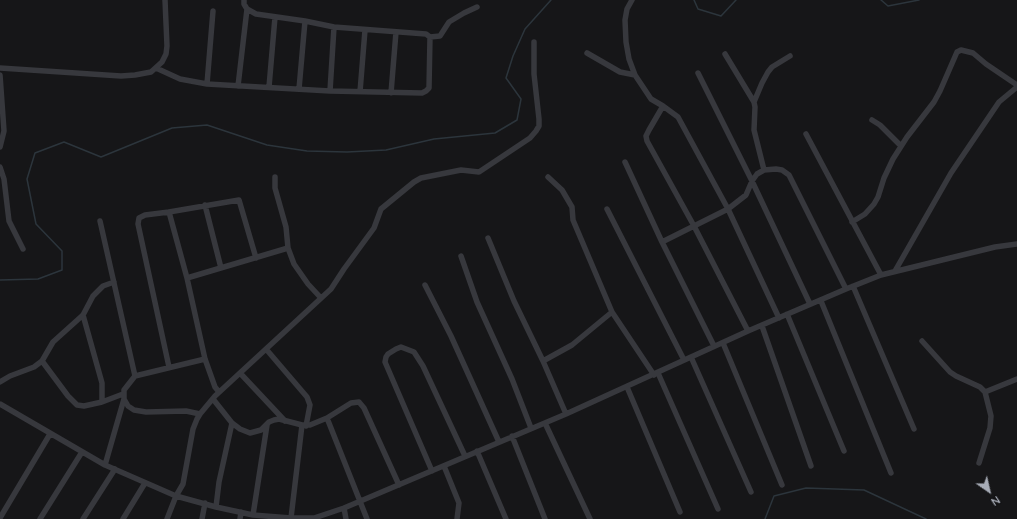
<!DOCTYPE html>
<html>
<head>
<meta charset="utf-8">
<style>
  body { margin:0 }
  #map { position:relative; width:1017px; height:519px; overflow:hidden; background:#161618; font-family:Quicksand,sans-serif }
  canvas { display:block }
  .north { position:absolute; left:969px; top:471px; width:40px; height:40px; -webkit-text-stroke:3px #111113; paint-order:stroke; rotate:146deg; font-size:11px; font-weight:700; line-height:16px; text-align:center; color:#a8adb8 }
  .north::after { content:''; display:block; margin:auto; width:14px; height:18px; background:#a8adb8; clip-path:polygon(50% 0,100% 100%,50% 72%,0 100%) }
</style>
</head>
<body>
<div id="map">
<canvas width="1017" height="519"></canvas>
<div class="north">N</div>
</div>
<script>
const g = document.querySelector('canvas').getContext('2d');
g.lineJoin = 'round';
function poly(rows) {
  const path = new Path2D();
  for (const r of rows) {
    path.moveTo(r[0], r[1]);
    for (let i = 2; i < r.length; i += 2) path.lineTo(r[i], r[i + 1]);
  }
  return path;
}
function stroke(path, color, width, dash) {
  g.strokeStyle = color;
  g.lineWidth = width;
  g.lineCap = dash ? 'butt' : 'round';
  g.setLineDash(dash || []);
  g.stroke(path);
}
const stream = poly([
  [694,0,698,9,721,16,736,0],
  [881,0,888,6,919,0],
  [0,280,38,279,62,270,62,251,36,224,27,179,35,153,64,142,101,157,172,128,207,125,267,145,307,151,347,152,386,150,434,139,495,133,517,120,521,99,506,78,513,56,525,29,551,0],
  [765,519,774,496,806,488,864,490,926,519]
]);
const street = poly([
  [244,0,244,4,247,9,256,14,305,21,334,27,426,34,430,37,440,36,449,22,464,13,477,7],
  [632,0,627,9,625,20,626,42,629,59,635,75,651,99,663,106,678,117,728,209,779,318],
  [587,53,620,72,635,75],
  [0,68,121,76,135,75,151,72,162,62,166,54,167,46,165,0],
  [156,68,180,79,207,84,330,91,422,93,426,91,429,88,430,37],
  [698,73,752,181,810,304],
  [0,75,4,131,0,147],
  [207,84,213,11],
  [238,86,247,9],
  [269,87,275,17],
  [299,89,305,21],
  [330,91,334,27],
  [360,92,365,30],
  [391,93,396,32],
  [754,102,762,83,768,72,772,67,790,56],
  [663,106,649,130,646,136,647,141,694,226,748,331],
  [872,120,880,125,901,146],
  [806,134,881,275],
  [625,162,662,242,714,346],
  [0,167,4,179,9,221,23,249],
  [764,170,776,169,782,170,789,175,846,289],
  [275,177,275,188,286,227,288,248,294,264,308,284,321,298],
  [548,177,562,190,572,207,573,220,612,312,654,375],
  [205,205,221,268],
  [607,209,684,360],
  [169,212,187,278,205,359,215,387,219,392],
  [100,221,135,376,124,390,124,399,128,406,134,410,146,412,186,411,200,414],
  [852,222,865,214,874,204,878,197,884,178,893,159,907,137,934,102,940,91,957,52,961,50,973,53,986,64,1017,85],
  [488,238,514,301,543,361,566,414],
  [662,242,728,209,746,195,752,181,757,174,764,170,754,130,755,107,754,102,725,54],
  [461,256,477,302,512,379,531,428],
  [895,271,951,173,999,102,1017,87],
  [187,278,288,248],
  [425,285,451,336,499,442],
  [853,286,914,429],
  [821,301,891,473],
  [787,314,844,451],
  [83,315,102,383,102,402],
  [762,326,811,466],
  [922,341,950,372,956,376,980,387,985,392,991,416,990,428,979,463],
  [723,343,782,485],
  [266,349,307,397,310,405,306,426],
  [691,357,751,492],
  [42,361,68,396,77,405,84,406,102,402,123,394],
  [543,361,572,345,612,312],
  [169,367,138,224,139,218,145,215,169,212,239,200,256,258],
  [240,373,285,421],
  [658,373,718,509],
  [135,376,205,359],
  [0,382,10,376,34,367,42,361,53,342,83,315,93,296,103,286,114,282],
  [627,387,680,512],
  [985,392,1017,379],
  [213,399,232,423,240,429,250,433,261,430,269,422,274,420,279,419,302,425,310,425,327,418,351,403,359,402,364,408,399,485],
  [0,404,105,465,176,496,216,507,253,515,291,518,314,518,344,508,566,414,748,331,846,289,881,275,995,247,1017,244],
  [327,418,367,519],
  [545,423,590,519],
  [512,436,545,519],
  [477,451,506,519],
  [105,465,124,399],
  [444,466,459,503,457,519],
  [432,471,385,362,386,357,388,354,396,349,401,347,414,352,423,366,465,456],
  [216,507,219,482,232,423],
  [344,508,346,519],
  [253,515,267,425],
  [0,518,50,434],
  [291,518,302,425],
  [40,519,82,452],
  [83,519,115,469],
  [123,519,145,483],
  [167,519,176,496,183,484,193,429,197,419,200,414,215,396,331,289,344,269,374,228,381,209,414,182,421,178,461,170,479,172,530,138,536,131,539,126,539,119,534,74,534,42],
  [202,519,205,503],
  [240,519,241,512]
]);
stroke(stream, '#2c353c', 1.5);
stroke(street, '#37383d', 5.5);
</script>
</body>
</html>
